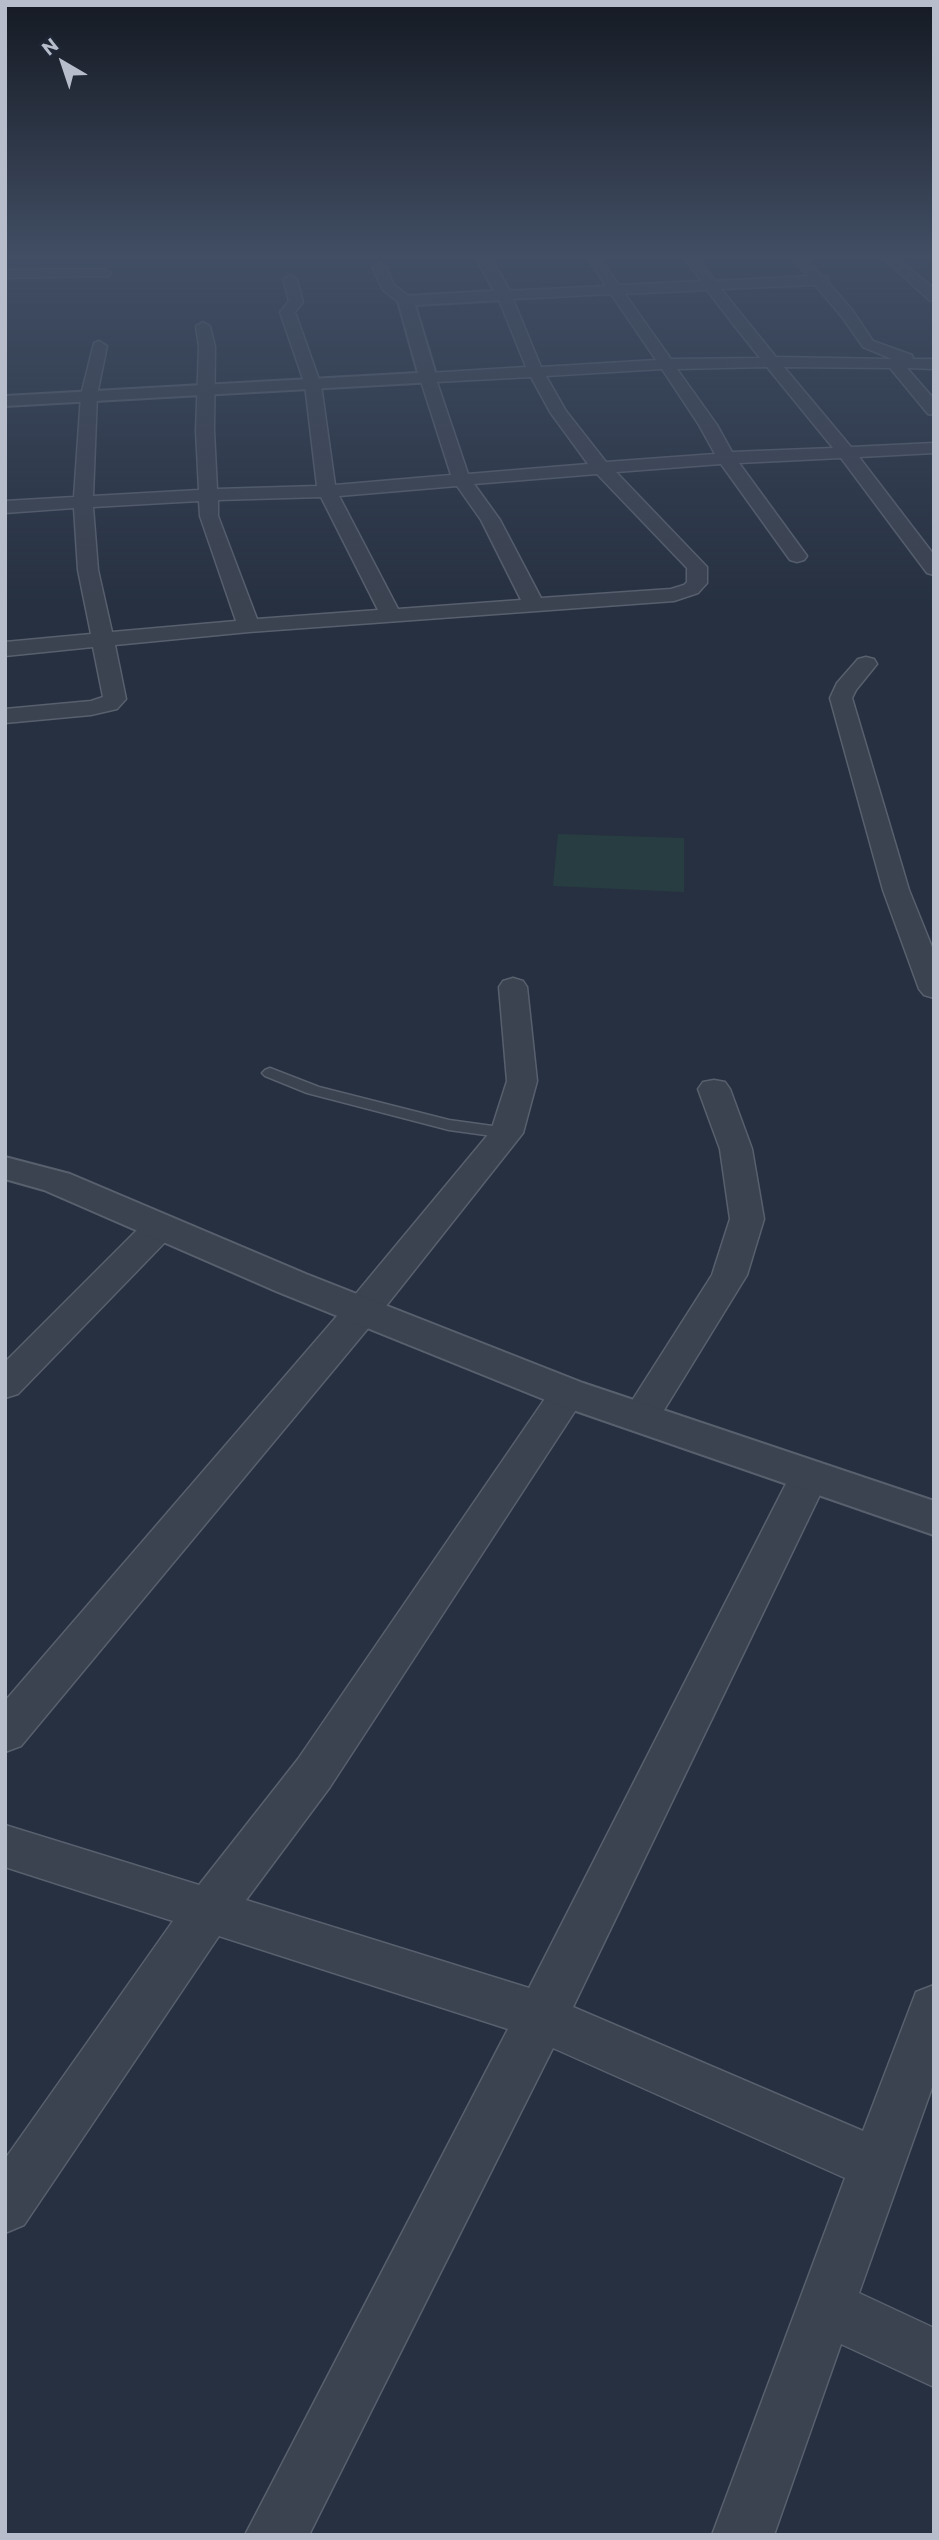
<!DOCTYPE html>
<html>
<head>
<meta charset="utf-8">
<style>
  body { margin:0 }
  #map { position:relative; width:939px; height:2540px; overflow:hidden; background:#263040; font-family:Commissioner,sans-serif }
  canvas { display:block }
  .frame { position:absolute; inset:0; border:7px solid #b7bdcb; pointer-events:none }
  .north { position:absolute; left:28px; top:28px; width:70px; height:70px; -webkit-text-stroke:5px #1f2736; paint-order:stroke; rotate:321deg; font-size:19px; font-weight:700; line-height:28px; text-align:center; color:#b7bdcb }
  .north::after { content:''; display:block; margin:auto; width:24px; height:32px; background:#b7bdcb; clip-path:polygon(50% 0,100% 100%,50% 72%,0 100%) }
</style>
</head>
<body>
<div id="map">
<canvas width="939" height="2540"></canvas>
<div class="frame"></div>
<div class="north">N</div>
</div>
<script>
const g = document.querySelector('canvas').getContext('2d');
g.lineJoin = 'round';
function fill(path, color) {
  g.fillStyle = color;
  g.fill(path, 'evenodd');
}
function poly(rows) {
  const path = new Path2D();
  for (const r of rows) {
    path.moveTo(r[0], r[1]);
    for (let i = 2; i < r.length; i += 2) path.lineTo(r[i], r[i + 1]);
  }
  return path;
}
function stroke(path, color, width, dash) {
  g.strokeStyle = color;
  g.lineWidth = width;
  g.lineCap = dash ? 'butt' : 'round';
  g.setLineDash(dash || []);
  g.stroke(path);
}
const green = poly([
  [558,834,684,838,684,892,553,886]
]);
const service = poly([
  [270,1068,319,1087,449,1120,507,1128,515,1133,507,1138,449,1130,307,1093,265,1076,262,1073,265,1070,270,1068]
]);
const minor = poly([
  [587,257,599,257,619,285,701,281,684,257,697,257,715,281,808,276,791,257,805,257,822,276,827,277,828,282,853,311,873,341,912,355,913,359,934,359,934,369,907,368,934,399,934,415,928,414,890,368,784,367,851,447,934,443,934,453,859,457,934,555,934,575,927,573,841,458,739,463,807,556,804,560,797,562,790,560,721,464,616,472,707,567,707,583,698,593,674,601,249,632,115,645,126,699,117,709,91,715,5,723,5,709,91,701,103,697,93,647,5,656,5,642,91,634,78,570,74,508,5,513,5,501,74,497,81,395,94,343,99,341,107,346,97,395,93,496,199,490,196,431,199,347,196,326,203,322,210,326,215,347,214,431,217,489,317,486,305,385,280,312,289,301,283,279,290,275,297,279,303,302,295,312,321,385,335,485,451,475,420,378,428,373,526,367,497,295,504,291,606,286,587,257],
  [815,285,842,317,863,347,892,359,776,357,721,289,815,285],
  [707,290,733,324,760,358,671,359,625,294,707,290],
  [611,294,656,360,541,367,513,299,611,294],
  [767,367,833,448,732,452,717,425,677,369,767,367],
  [662,369,699,425,715,454,606,462,566,411,546,376,662,369],
  [531,377,550,412,588,464,468,474,437,382,531,377],
  [597,474,687,568,687,582,684,585,671,589,541,598,500,520,474,484,597,474],
  [457,486,481,520,521,600,398,609,339,496,457,486],
  [321,497,378,610,257,619,218,516,218,500,321,497],
  [199,501,200,516,236,621,112,632,98,570,93,507,199,501],
  [882,257,896,257,934,289,934,301,929,300,882,257],
  [379,263,386,267,394,285,411,298,413,301,411,304,401,304,383,290,372,267,379,263],
  [104,269,111,273,109,276,5,278,5,270,104,269],
  [866,657,874,659,877,664,856,690,852,698,909,890,934,952,934,998,924,995,919,989,883,890,830,698,837,683,858,659,866,657],
  [513,978,523,981,527,987,537,1081,523,1133,375,1320,21,1746,5,1752,5,1701,349,1302,491,1131,507,1081,499,987,503,981,513,978],
  [714,1080,725,1082,730,1089,752,1149,764,1219,747,1275,653,1428,640,1432,627,1428,621,1418,712,1275,730,1219,720,1149,698,1089,703,1082,714,1080],
  [160,1216,172,1219,177,1227,172,1235,18,1394,5,1398,5,1362,148,1219,160,1216],
  [568,1380,581,1384,587,1393,581,1402,330,1787,246,1900,529,1988,795,1466,809,1461,823,1466,829,1476,573,2007,863,2131,916,1992,934,1985,934,2082,859,2293,934,2328,934,2387,841,2344,774,2535,712,2535,845,2178,553,2048,309,2535,245,2535,508,2029,219,1936,24,2225,5,2233,5,2159,173,1921,5,1867,5,1825,199,1885,298,1759,555,1384,568,1380]
]);
const tertiary = poly([
  [476,257,490,257,512,295,504,300,415,305,437,378,434,382,5,406,5,396,418,373,398,301,406,296,494,291,476,257],
  [5,1157,70,1174,306,1274,583,1383,934,1501,934,1535,553,1403,278,1292,44,1190,5,1179,5,1157]
]);
fill(green, '#283d41');
stroke(service, '#58606e', 3);
stroke(minor, '#58606e', 3);
stroke(tertiary, '#58606e', 4);
fill(service, '#3b4250');
fill(minor, '#3b4250');
fill(tertiary, '#3b4250');
const sky = g.createLinearGradient(0, 0, 0, 612);
sky.addColorStop(0, '#151a23');
sky.addColorStop(0.42, '#414e64');
sky.addColorStop(1, '#414e6400');
g.fillStyle = sky;
g.fillRect(0, 0, 939, 612);
</script>
</body>
</html>
